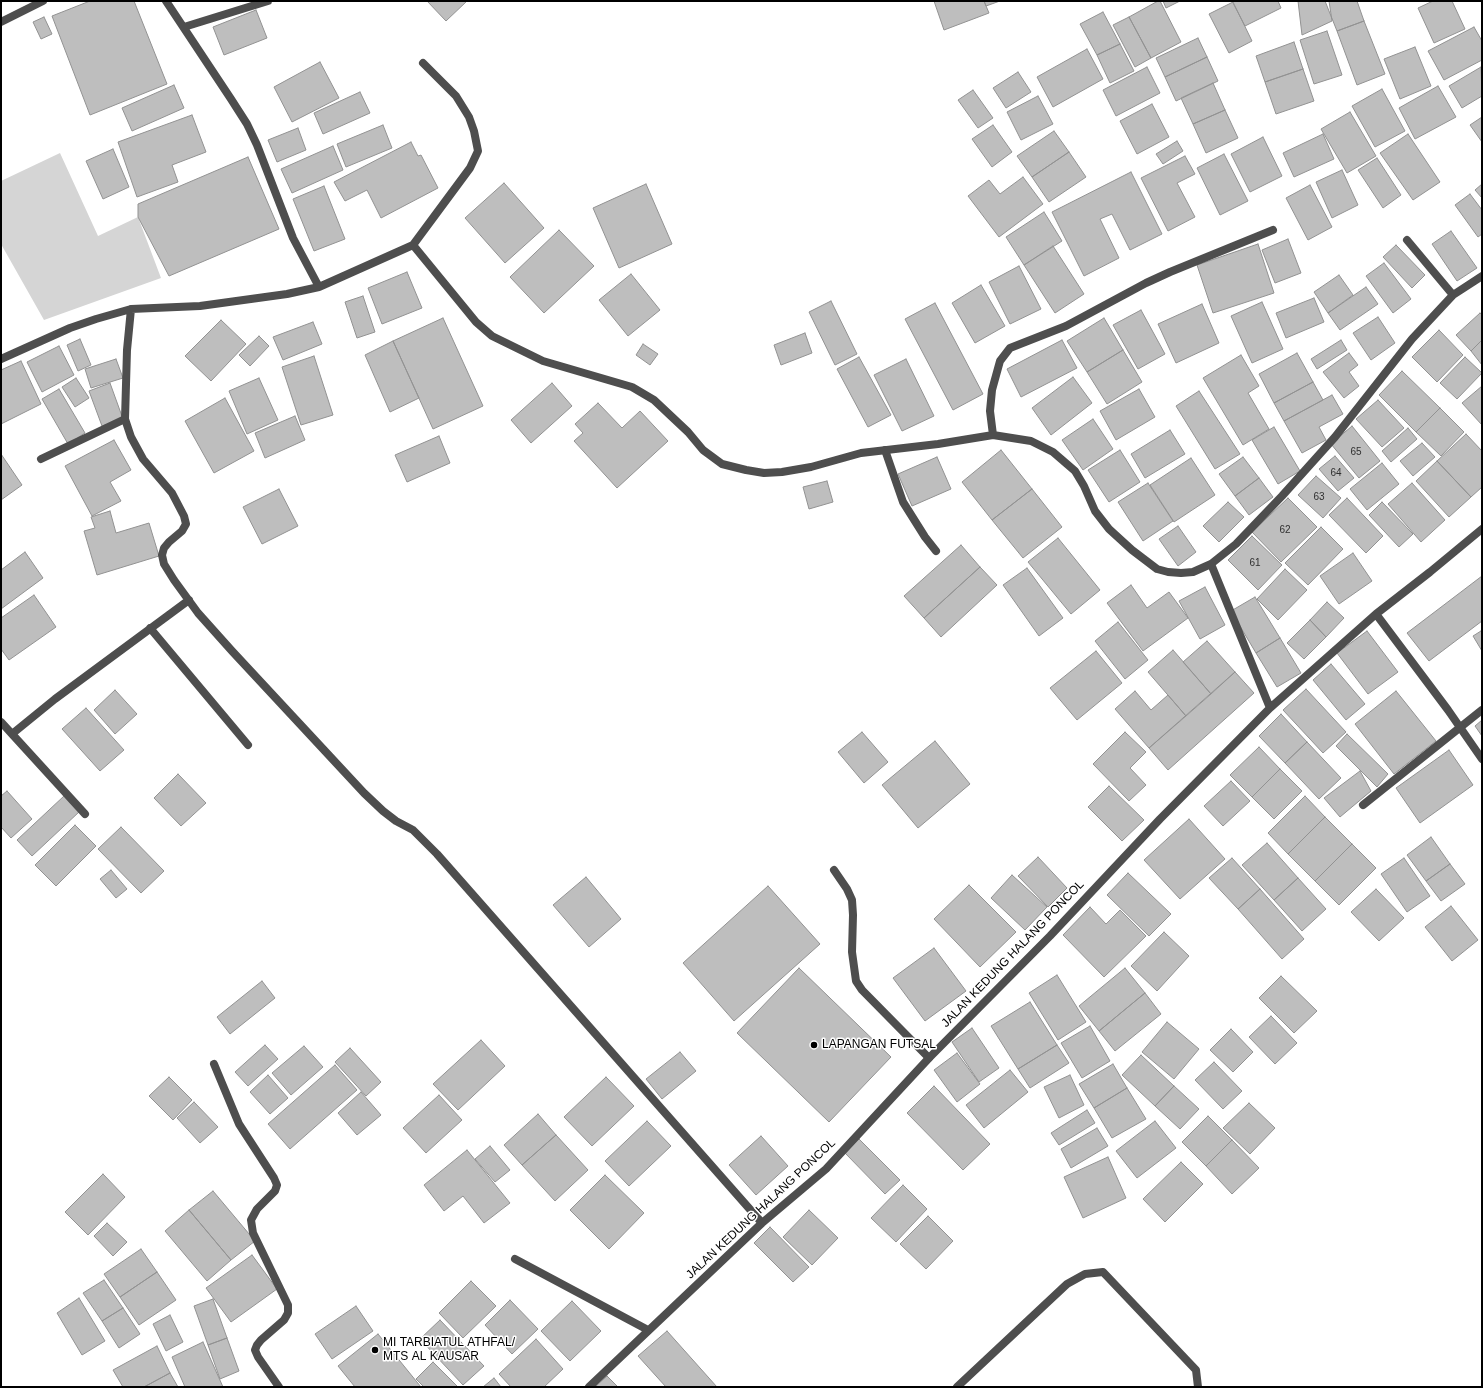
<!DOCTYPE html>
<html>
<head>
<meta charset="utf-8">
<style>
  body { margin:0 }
  #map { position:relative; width:1483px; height:1388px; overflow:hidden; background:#fff; font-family:Arial,sans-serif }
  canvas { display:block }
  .frame { position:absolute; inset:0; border:2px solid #000; pointer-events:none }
</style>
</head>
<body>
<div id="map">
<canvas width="1483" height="1388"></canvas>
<div class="frame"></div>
</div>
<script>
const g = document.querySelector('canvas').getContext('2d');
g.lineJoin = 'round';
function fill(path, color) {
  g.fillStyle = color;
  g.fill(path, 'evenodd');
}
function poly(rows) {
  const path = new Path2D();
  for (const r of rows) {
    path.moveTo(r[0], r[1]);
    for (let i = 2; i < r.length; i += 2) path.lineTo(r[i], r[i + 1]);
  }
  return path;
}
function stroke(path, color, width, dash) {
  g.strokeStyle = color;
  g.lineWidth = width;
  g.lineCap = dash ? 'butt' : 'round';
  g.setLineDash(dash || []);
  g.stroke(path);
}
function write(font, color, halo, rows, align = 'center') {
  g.font = font + ' Arial,sans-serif';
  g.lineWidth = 3;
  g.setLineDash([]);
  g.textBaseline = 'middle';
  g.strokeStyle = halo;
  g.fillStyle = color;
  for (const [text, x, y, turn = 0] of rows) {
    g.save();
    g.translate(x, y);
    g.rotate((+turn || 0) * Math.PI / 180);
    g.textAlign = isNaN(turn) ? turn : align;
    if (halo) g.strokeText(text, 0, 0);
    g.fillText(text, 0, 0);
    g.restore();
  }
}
const green = poly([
  [60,153,98,236,138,217,161,278,44,320,1,244,1,181]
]);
const building = poly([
  [90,1,134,1,167,84,90,115,52,16,90,1],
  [427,1,467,1,446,21,427,1],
  [934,1,984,1,989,13,944,30,934,1],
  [984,1,1000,1,986,6,984,1],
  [1158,1,1160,1,1181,42,1151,58,1129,17,1158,1],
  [1163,1,1180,1,1166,8,1163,1],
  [1232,1,1278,1,1281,8,1245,26,1232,1],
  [1298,1,1329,1,1332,21,1302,35,1298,1],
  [1325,1,1357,1,1364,21,1337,31,1325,1],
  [1433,1,1452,1,1465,29,1434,43,1418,8,1433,1],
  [1233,2,1252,41,1229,53,1209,14,1233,2],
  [256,10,267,38,224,55,213,27,256,10],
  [1103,12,1120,44,1097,55,1080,24,1103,12],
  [44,17,52,34,41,39,33,22,44,17],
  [1129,17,1151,58,1135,67,1113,25,1129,17],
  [1364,21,1385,74,1357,85,1337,31,1364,21],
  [1474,27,1482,41,1482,60,1444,80,1428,51,1474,27],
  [1327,31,1342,75,1314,84,1300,40,1327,31],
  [1198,38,1207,57,1165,77,1156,58,1198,38],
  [1294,42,1303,69,1265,82,1256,56,1294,42],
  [1120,44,1134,71,1110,83,1097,55,1120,44],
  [1415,47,1431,86,1400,99,1384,59,1415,47],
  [1087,49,1103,79,1053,107,1037,77,1087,49],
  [1207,57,1218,81,1176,101,1165,77,1207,57],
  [320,62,339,98,292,122,274,87,320,62],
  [1147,67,1160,93,1116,116,1103,90,1147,67],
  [1481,67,1482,96,1462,108,1449,86,1481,67],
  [1303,69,1314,101,1276,114,1265,82,1303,69],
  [1018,72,1031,92,1006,108,993,88,1018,72],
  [1213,83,1225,110,1193,124,1181,98,1213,83],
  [174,85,184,108,132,131,122,108,174,85],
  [1438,86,1456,117,1415,139,1399,108,1438,86],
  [1382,89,1405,131,1375,147,1352,106,1382,89],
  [973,90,993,118,978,128,958,100,973,90],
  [360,92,370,113,323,134,314,113,360,92],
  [1038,96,1053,124,1021,140,1007,112,1038,96],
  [1152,104,1169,137,1137,154,1120,121,1152,104],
  [1225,110,1238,138,1206,153,1193,124,1225,110],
  [1350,112,1376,156,1347,173,1321,129,1350,112],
  [192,115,206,152,172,165,178,182,137,197,118,142,192,115],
  [1482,117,1482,142,1470,125,1482,117],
  [383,125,392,148,346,167,337,144,383,125],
  [993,125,1012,152,992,167,972,139,993,125],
  [298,128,306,150,277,162,268,140,298,128],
  [1054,131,1069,152,1032,177,1017,156,1054,131],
  [1323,134,1334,159,1294,177,1283,153,1323,134],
  [1408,134,1440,182,1413,200,1380,153,1408,134],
  [1263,137,1282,176,1250,192,1231,154,1263,137],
  [1177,141,1183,151,1163,164,1156,154,1177,141],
  [411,142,418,156,421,155,438,188,381,218,367,190,345,201,334,182,411,142],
  [333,146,343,170,292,193,281,169,333,146],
  [113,149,129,187,103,199,86,161,113,149],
  [1069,152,1086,177,1049,202,1032,177,1069,152],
  [1224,154,1248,201,1220,215,1197,168,1224,154],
  [1185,156,1195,174,1177,183,1195,217,1168,231,1141,178,1185,156],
  [248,157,279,229,169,276,138,217,138,204,248,157],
  [1377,158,1401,195,1383,208,1358,170,1377,158],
  [1342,170,1358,205,1332,218,1316,182,1342,170],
  [1131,172,1162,234,1130,250,1112,214,1100,219,1119,258,1084,276,1052,212,1131,172],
  [1023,177,1043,204,999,237,968,196,989,180,1000,194,1023,177],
  [504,183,544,228,505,263,465,218,504,183],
  [646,184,672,244,619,268,593,208,646,184],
  [1482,184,1482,198,1475,190,1482,184],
  [1310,185,1332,227,1308,240,1286,198,1310,185],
  [324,186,345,239,314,251,293,199,324,186],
  [1470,194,1482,210,1482,234,1478,237,1455,205,1470,194],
  [1044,212,1062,241,1024,265,1006,237,1044,212],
  [559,230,594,266,544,313,510,277,559,230],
  [1451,231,1477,268,1457,281,1432,244,1451,231],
  [1288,239,1301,273,1275,283,1262,250,1288,239],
  [1258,244,1274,293,1213,313,1197,265,1258,244],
  [1396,245,1425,275,1412,288,1383,257,1396,245],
  [1053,246,1084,294,1055,313,1024,265,1053,246],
  [1384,263,1411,299,1393,313,1366,276,1384,263],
  [1019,266,1041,309,1010,324,989,282,1019,266],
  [407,272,422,308,382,324,368,288,407,272],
  [631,274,660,310,628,336,599,300,631,274],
  [1339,275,1353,295,1328,313,1314,292,1339,275],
  [981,285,1005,326,975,343,952,303,981,285],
  [1366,287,1378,304,1340,330,1328,313,1366,287],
  [363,296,375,332,357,338,345,302,363,296],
  [1314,298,1324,322,1286,338,1276,313,1314,298],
  [831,301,857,354,835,365,809,312,831,301],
  [1262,302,1283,349,1252,363,1231,316,1262,302],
  [935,303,983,394,953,410,905,319,935,303],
  [1202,304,1219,343,1176,363,1158,324,1202,304],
  [1141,310,1165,354,1138,369,1113,325,1141,310],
  [1480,313,1482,315,1482,340,1471,351,1456,335,1480,313],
  [1378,317,1395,343,1371,360,1353,333,1378,317],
  [443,318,483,406,433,429,393,341,443,318],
  [1104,318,1123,350,1087,372,1067,341,1104,318],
  [221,320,246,344,211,381,185,356,221,320],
  [313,322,322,344,283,360,273,337,313,322],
  [1439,330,1463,355,1437,382,1412,357,1439,330],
  [805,333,812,353,781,365,774,345,805,333],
  [259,336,269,346,250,366,239,355,259,336],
  [80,339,91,365,78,371,67,345,80,339],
  [1062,340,1077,368,1021,397,1007,369,1062,340],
  [1341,340,1347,350,1317,369,1311,359,1341,340],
  [1482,340,1482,365,1471,351,1482,340],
  [393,341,419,398,390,412,365,355,393,341],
  [643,344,658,354,650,365,636,355,643,344],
  [59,346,74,375,42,392,27,362,59,346],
  [1123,350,1142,382,1107,404,1087,372,1123,350],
  [1297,353,1313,382,1274,403,1259,374,1297,353],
  [1349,353,1358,365,1349,372,1359,386,1344,398,1323,372,1349,353],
  [1241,355,1259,386,1248,393,1269,429,1243,445,1203,378,1241,355],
  [314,356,333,415,301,425,282,367,314,356],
  [859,357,891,415,868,427,837,369,859,357],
  [1465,357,1482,373,1457,399,1440,383,1465,357],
  [116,359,123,378,91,388,85,369,116,359],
  [906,359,934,416,902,431,874,375,906,359],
  [21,361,41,404,1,424,1,370,21,361],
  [1402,371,1440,408,1416,432,1379,395,1402,371],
  [1073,377,1092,403,1051,435,1032,408,1073,377],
  [76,378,89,398,75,407,62,387,76,378],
  [259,378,278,420,247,434,229,391,259,378],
  [1313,382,1323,400,1284,421,1274,403,1313,382],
  [110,383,123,419,102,426,89,391,110,383],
  [552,383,572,406,531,443,511,420,552,383],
  [1482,386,1482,425,1462,403,1482,386],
  [59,389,85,433,68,444,42,399,59,389],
  [1139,389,1155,417,1116,440,1100,411,1139,389],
  [1199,391,1240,454,1215,469,1176,406,1199,391],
  [1332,395,1343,414,1319,427,1326,440,1302,453,1284,421,1332,395],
  [225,398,254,451,214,473,185,421,225,398],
  [1378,400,1404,428,1382,447,1356,419,1378,400],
  [598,403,622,428,640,411,668,441,617,488,574,441,583,433,575,424,598,403],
  [1440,408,1464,432,1441,456,1416,432,1440,408],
  [295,416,305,440,265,458,255,433,295,416],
  [1093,419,1113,449,1083,470,1062,440,1093,419],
  [1352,426,1380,461,1359,478,1331,444,1352,426],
  [1274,427,1300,471,1278,484,1252,440,1274,427],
  [1408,428,1417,439,1391,462,1382,451,1408,428],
  [1170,430,1185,454,1145,478,1131,454,1170,430],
  [1466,434,1482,451,1482,487,1471,497,1437,461,1466,434],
  [439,436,450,463,407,482,395,455,439,436],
  [114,440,131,470,110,482,121,501,92,516,65,466,114,440],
  [1422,443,1435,457,1413,476,1400,461,1422,443],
  [1001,450,1032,489,992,520,962,482,1001,450],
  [1120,450,1140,482,1109,502,1088,470,1120,450],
  [1,454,22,485,1,500,1,454],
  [1335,456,1354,478,1338,491,1319,469,1335,456],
  [937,457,951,489,912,506,898,474,937,457],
  [1243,457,1259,478,1235,496,1219,474,1243,457],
  [1191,458,1215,495,1174,522,1150,485,1191,458],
  [1437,461,1471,497,1449,517,1416,481,1437,461],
  [1382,463,1399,484,1367,510,1350,489,1382,463],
  [1316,476,1341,498,1323,518,1298,495,1316,476],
  [1259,478,1273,497,1249,515,1235,496,1259,478],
  [827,481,833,502,809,509,803,487,827,481],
  [1148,483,1173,521,1143,541,1118,502,1148,483],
  [1412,483,1445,520,1421,542,1388,504,1412,483],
  [279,489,298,526,262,544,243,507,279,489],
  [1032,489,1062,527,1023,558,992,520,1032,489],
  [1288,498,1317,527,1281,562,1252,532,1288,498],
  [1347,498,1383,536,1366,553,1329,515,1347,498],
  [1228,502,1244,517,1219,542,1203,526,1228,502],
  [1382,502,1413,534,1399,547,1369,515,1382,502],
  [110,511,116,533,149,523,159,556,97,575,84,531,95,528,91,517,110,511],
  [1178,526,1196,552,1178,566,1159,539,1178,526],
  [1321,527,1343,549,1308,585,1285,563,1321,527],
  [1252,536,1282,565,1258,590,1228,560,1252,536],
  [1058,538,1100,590,1071,614,1028,562,1058,538],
  [961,545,980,567,924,618,904,596,961,545],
  [25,552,43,578,1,609,1,570,25,552],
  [1353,553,1372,581,1339,604,1320,576,1353,553],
  [980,567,997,585,941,637,924,618,980,567],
  [1027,568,1063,618,1039,636,1003,585,1027,568],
  [1285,569,1307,590,1278,620,1257,599,1285,569],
  [1482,576,1482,621,1429,661,1407,633,1482,576],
  [1131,585,1147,608,1169,592,1188,618,1143,651,1107,603,1131,585],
  [1205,587,1225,625,1200,639,1179,601,1205,587],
  [34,595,56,627,9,660,1,649,1,618,34,595],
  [1255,597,1280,638,1256,653,1231,611,1255,597],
  [1327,602,1344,618,1326,637,1310,620,1327,602],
  [1310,620,1326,637,1304,659,1287,643,1310,620],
  [1118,622,1148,660,1125,679,1095,641,1118,622],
  [1367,631,1398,672,1368,694,1337,653,1367,631],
  [1481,631,1482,633,1482,651,1473,636,1481,631],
  [1280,638,1301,673,1277,687,1256,653,1280,638],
  [1207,641,1235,672,1211,694,1183,662,1207,641],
  [1173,650,1211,694,1186,716,1148,672,1173,650],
  [1096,651,1122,683,1077,720,1050,688,1096,651],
  [1331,664,1365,704,1346,720,1313,680,1331,664],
  [1235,672,1254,693,1168,770,1149,748,1235,672],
  [1306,689,1346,732,1323,753,1283,710,1306,689],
  [115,690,137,714,115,734,94,710,115,690],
  [1135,691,1151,710,1168,695,1186,716,1149,748,1115,709,1135,691],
  [1396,691,1436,741,1394,774,1355,724,1396,691],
  [86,708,124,750,100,771,62,729,86,708],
  [1281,714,1307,742,1285,763,1259,736,1281,714],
  [1482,720,1482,736,1475,726,1482,720],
  [862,732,888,762,864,783,838,752,862,732],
  [1125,732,1146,752,1130,768,1146,785,1129,801,1093,764,1125,732],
  [1347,734,1388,774,1377,787,1336,746,1347,734],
  [935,741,970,784,918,828,882,785,935,741],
  [1307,742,1341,778,1319,799,1285,763,1307,742],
  [1259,747,1280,769,1252,797,1230,775,1259,747],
  [1449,750,1473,785,1420,823,1396,788,1449,750],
  [1280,769,1302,791,1274,819,1252,797,1280,769],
  [1360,771,1371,791,1340,817,1324,798,1360,771],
  [178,774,206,803,181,826,154,798,178,774],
  [1231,781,1250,801,1223,826,1204,806,1231,781],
  [1109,786,1144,820,1122,841,1088,807,1109,786],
  [7,791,32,819,11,838,1,827,1,796,7,791],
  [64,796,79,812,32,856,17,840,64,796],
  [1305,796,1325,817,1288,854,1268,833,1305,796],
  [1325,817,1352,844,1315,881,1288,854,1325,817],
  [1189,819,1225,859,1180,899,1144,860,1189,819],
  [75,825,96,846,56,886,35,865,75,825],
  [121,827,164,871,141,893,98,849,121,827],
  [1431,837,1450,864,1426,881,1407,855,1431,837],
  [1267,843,1298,878,1274,900,1242,865,1267,843],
  [1352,844,1376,868,1339,905,1315,881,1352,844],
  [1038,857,1067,888,1048,907,1018,876,1038,857],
  [1232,858,1260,889,1238,909,1209,878,1232,858],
  [1404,858,1430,896,1407,912,1381,874,1404,858],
  [1450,864,1465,884,1441,901,1426,881,1450,864],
  [111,870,127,889,116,898,100,879,111,870],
  [1128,873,1171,914,1149,936,1107,895,1128,873],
  [1012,875,1047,907,1025,930,991,898,1012,875],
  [586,877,621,919,589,947,553,905,586,877],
  [1298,878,1326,909,1302,931,1274,900,1298,878],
  [969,885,1016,932,980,967,934,919,969,885],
  [768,886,820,944,734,1021,683,963,768,886],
  [1260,889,1304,939,1282,959,1238,909,1260,889],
  [1376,889,1404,918,1379,941,1351,912,1376,889],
  [1451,906,1478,940,1452,961,1425,927,1451,906],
  [1090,907,1106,924,1120,910,1146,936,1104,977,1063,935,1090,907],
  [1164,932,1189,956,1157,991,1131,966,1164,932],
  [934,948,966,991,925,1021,893,978,934,948],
  [799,968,891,1057,829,1122,737,1033,799,968],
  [1125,968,1145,993,1099,1031,1079,1006,1125,968],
  [1057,975,1086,1022,1058,1040,1029,993,1057,975],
  [1281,976,1317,1011,1294,1033,1259,998,1281,976],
  [262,981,275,998,230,1034,217,1017,262,981],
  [1145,993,1161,1014,1115,1051,1099,1031,1145,993],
  [1030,1002,1057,1045,1018,1069,991,1026,1030,1002],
  [1271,1016,1297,1043,1275,1064,1249,1037,1271,1016],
  [1167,1022,1199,1049,1174,1079,1142,1052,1167,1022],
  [1090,1026,1110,1061,1082,1078,1061,1043,1090,1026],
  [972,1028,999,1068,979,1082,952,1042,972,1028],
  [1231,1029,1253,1052,1233,1072,1210,1050,1231,1029],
  [481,1040,505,1066,458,1110,433,1084,481,1040],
  [265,1045,278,1059,248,1086,235,1072,265,1045],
  [1057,1045,1069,1063,1030,1088,1018,1069,1057,1045],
  [304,1046,323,1067,291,1095,272,1073,304,1046],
  [350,1048,381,1082,366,1096,335,1062,350,1048],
  [680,1052,696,1071,662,1099,646,1079,680,1052],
  [957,1053,980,1084,957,1102,934,1070,957,1053],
  [1141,1055,1174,1086,1155,1106,1122,1075,1141,1055],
  [1214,1062,1242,1091,1223,1109,1195,1080,1214,1062],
  [1113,1064,1127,1088,1094,1108,1079,1084,1113,1064],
  [335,1065,357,1090,290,1149,268,1124,335,1065],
  [1010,1070,1028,1092,984,1128,966,1105,1010,1070],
  [268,1075,288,1098,270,1114,250,1092,268,1075],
  [1070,1075,1084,1105,1059,1118,1044,1087,1070,1075],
  [169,1077,192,1100,173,1120,149,1096,169,1077],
  [606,1077,634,1106,592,1146,564,1117,606,1077],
  [934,1086,990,1144,963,1170,907,1113,934,1086],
  [1174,1086,1199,1109,1180,1129,1155,1106,1174,1086],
  [1127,1088,1146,1119,1112,1138,1094,1108,1127,1088],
  [361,1092,381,1115,357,1135,338,1113,361,1092],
  [439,1095,462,1120,426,1153,403,1128,439,1095],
  [194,1102,218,1127,200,1143,177,1118,194,1102],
  [1249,1103,1275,1128,1250,1154,1223,1128,1249,1103],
  [1087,1110,1095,1123,1059,1145,1051,1133,1087,1110],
  [538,1114,556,1135,522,1165,504,1145,538,1114],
  [1208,1116,1232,1140,1206,1166,1182,1142,1208,1116],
  [647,1121,671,1146,629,1186,605,1161,647,1121],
  [1155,1121,1176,1148,1137,1178,1116,1151,1155,1121],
  [1097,1128,1108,1146,1071,1168,1061,1149,1097,1128],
  [556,1135,588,1170,555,1201,522,1165,556,1135],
  [761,1136,788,1166,756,1195,729,1165,761,1136],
  [859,1139,900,1180,885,1194,845,1153,859,1139],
  [1232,1140,1259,1168,1232,1194,1206,1166,1232,1140],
  [490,1146,510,1170,495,1182,475,1159,490,1146],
  [467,1150,510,1203,484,1223,463,1196,444,1211,424,1185,467,1150],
  [1108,1157,1126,1198,1083,1218,1064,1177,1108,1157],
  [1181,1162,1203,1184,1165,1222,1143,1199,1181,1162],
  [103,1174,125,1197,88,1235,65,1212,103,1174],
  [605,1175,644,1213,609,1249,570,1210,605,1175],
  [903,1185,927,1209,896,1242,871,1218,903,1185],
  [213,1191,255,1241,231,1260,189,1210,213,1191],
  [189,1210,231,1260,207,1281,165,1231,189,1210],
  [809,1210,838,1238,812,1265,783,1237,809,1210],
  [928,1216,953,1241,926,1269,900,1244,928,1216],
  [107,1223,127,1242,113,1256,94,1236,107,1223],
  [770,1227,809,1267,793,1282,754,1243,770,1227],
  [141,1249,157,1272,120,1297,104,1274,141,1249],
  [252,1255,277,1289,231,1322,206,1288,252,1255],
  [157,1272,176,1300,139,1325,120,1297,157,1272],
  [104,1280,123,1308,102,1321,83,1293,104,1280],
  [471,1281,496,1306,463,1338,439,1313,471,1281],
  [79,1298,105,1341,82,1355,57,1313,79,1298],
  [213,1299,227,1338,208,1345,194,1306,213,1299],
  [510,1300,538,1329,512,1354,485,1325,510,1300],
  [572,1301,601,1331,570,1361,541,1331,572,1301],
  [356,1306,373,1331,332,1359,315,1334,356,1306],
  [123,1308,140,1334,119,1348,102,1321,123,1308],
  [170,1315,183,1342,166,1351,153,1324,170,1315],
  [440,1320,484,1366,463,1385,420,1339,440,1320],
  [667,1331,717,1387,666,1387,638,1356,667,1331],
  [378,1334,421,1387,355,1387,338,1366,378,1334],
  [227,1338,239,1371,220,1379,208,1345,227,1338],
  [536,1339,563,1369,544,1387,511,1387,499,1374,536,1339],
  [203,1342,223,1387,185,1387,172,1357,203,1342],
  [157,1346,170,1373,144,1387,123,1387,113,1370,157,1346],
  [433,1362,458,1387,424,1387,416,1379,433,1362],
  [170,1373,178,1387,144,1387,170,1373],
  [607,1376,618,1387,595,1387,607,1376],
  [494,1378,501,1387,483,1387,494,1378]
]);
const service = poly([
  [885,450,903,502,925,537,936,551],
  [1363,805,1482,710],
  [834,870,847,889,852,900,853,915,852,952,856,981,862,990,929,1058]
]);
const minor = poly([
  [166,1,231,99,247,124,257,145,293,238,319,287,413,245,476,322,492,336,543,361,632,387,654,400,688,432,703,450,722,464,746,470,764,473,782,472,811,467,861,453,938,444,993,435,1031,441,1053,452,1075,471,1084,486,1095,511,1109,529,1132,550,1157,569,1168,572,1181,573,1193,572,1211,564,1236,544,1282,496,1335,437,1412,339,1453,295,1482,276],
  [1,22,43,1],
  [184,27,268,1],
  [1407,240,1453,295],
  [413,245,470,168,478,151,474,131,469,117,456,96,423,63],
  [131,309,127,350,125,419,131,437,143,459,172,493,184,516,186,524,182,531,169,542,164,548,162,555,164,564,174,580,198,613,232,651,364,793,383,811,396,821,413,830,437,854,762,1223],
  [1,359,70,328,96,319,131,309,200,306,287,294,319,287],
  [993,435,990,411,992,390,1000,361,1010,348,1066,326,1146,283,1170,272,1273,230],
  [41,459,125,419],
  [1376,614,1430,572,1482,529],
  [150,628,248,745],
  [1270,708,1376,614,1448,710,1482,759],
  [1,722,12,734,55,699,189,600],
  [12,734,85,814],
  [214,1064,239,1124,274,1178,277,1185,275,1191,257,1209,251,1220,253,1233,288,1305,288,1313,284,1320,261,1340,257,1345,255,1350,258,1357,279,1387],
  [515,1259,648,1330],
  [589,1387,762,1223,826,1169,929,1058,1050,936,1160,819,1270,708,1211,564],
  [957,1387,1067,1284,1085,1274,1103,1272,1196,1370,1198,1387]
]);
const markers = [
  [814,1045,4,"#000"],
  [375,1350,4,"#000"]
];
const numberNames = [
  ["65",1356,452],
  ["64",1336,473],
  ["63",1319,497],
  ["62",1285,530],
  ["61",1255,563]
];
const streetNames = [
  ["JALAN KEDUNG HALANG PONCOL",1013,954,-46],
  ["JALAN KEDUNG HALANG PONCOL",761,1209,-43]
];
const poiNames = [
  ["LAPANGAN FUTSAL",822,1045],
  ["MI TARBIATUL ATHFAL/",383,1343],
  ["MTS AL KAUSAR",383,1357]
];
fill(green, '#d5d5d5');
fill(building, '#bebebe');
stroke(building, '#929292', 1);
stroke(service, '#4e4e4e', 8);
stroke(minor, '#4e4e4e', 8);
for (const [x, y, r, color] of markers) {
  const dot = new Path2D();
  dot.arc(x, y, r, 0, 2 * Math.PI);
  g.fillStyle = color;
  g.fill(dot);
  stroke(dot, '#fff', 1.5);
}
write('10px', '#303030', null, numberNames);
write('12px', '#000', '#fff', streetNames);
write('12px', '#000', '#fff', poiNames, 'left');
</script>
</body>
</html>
